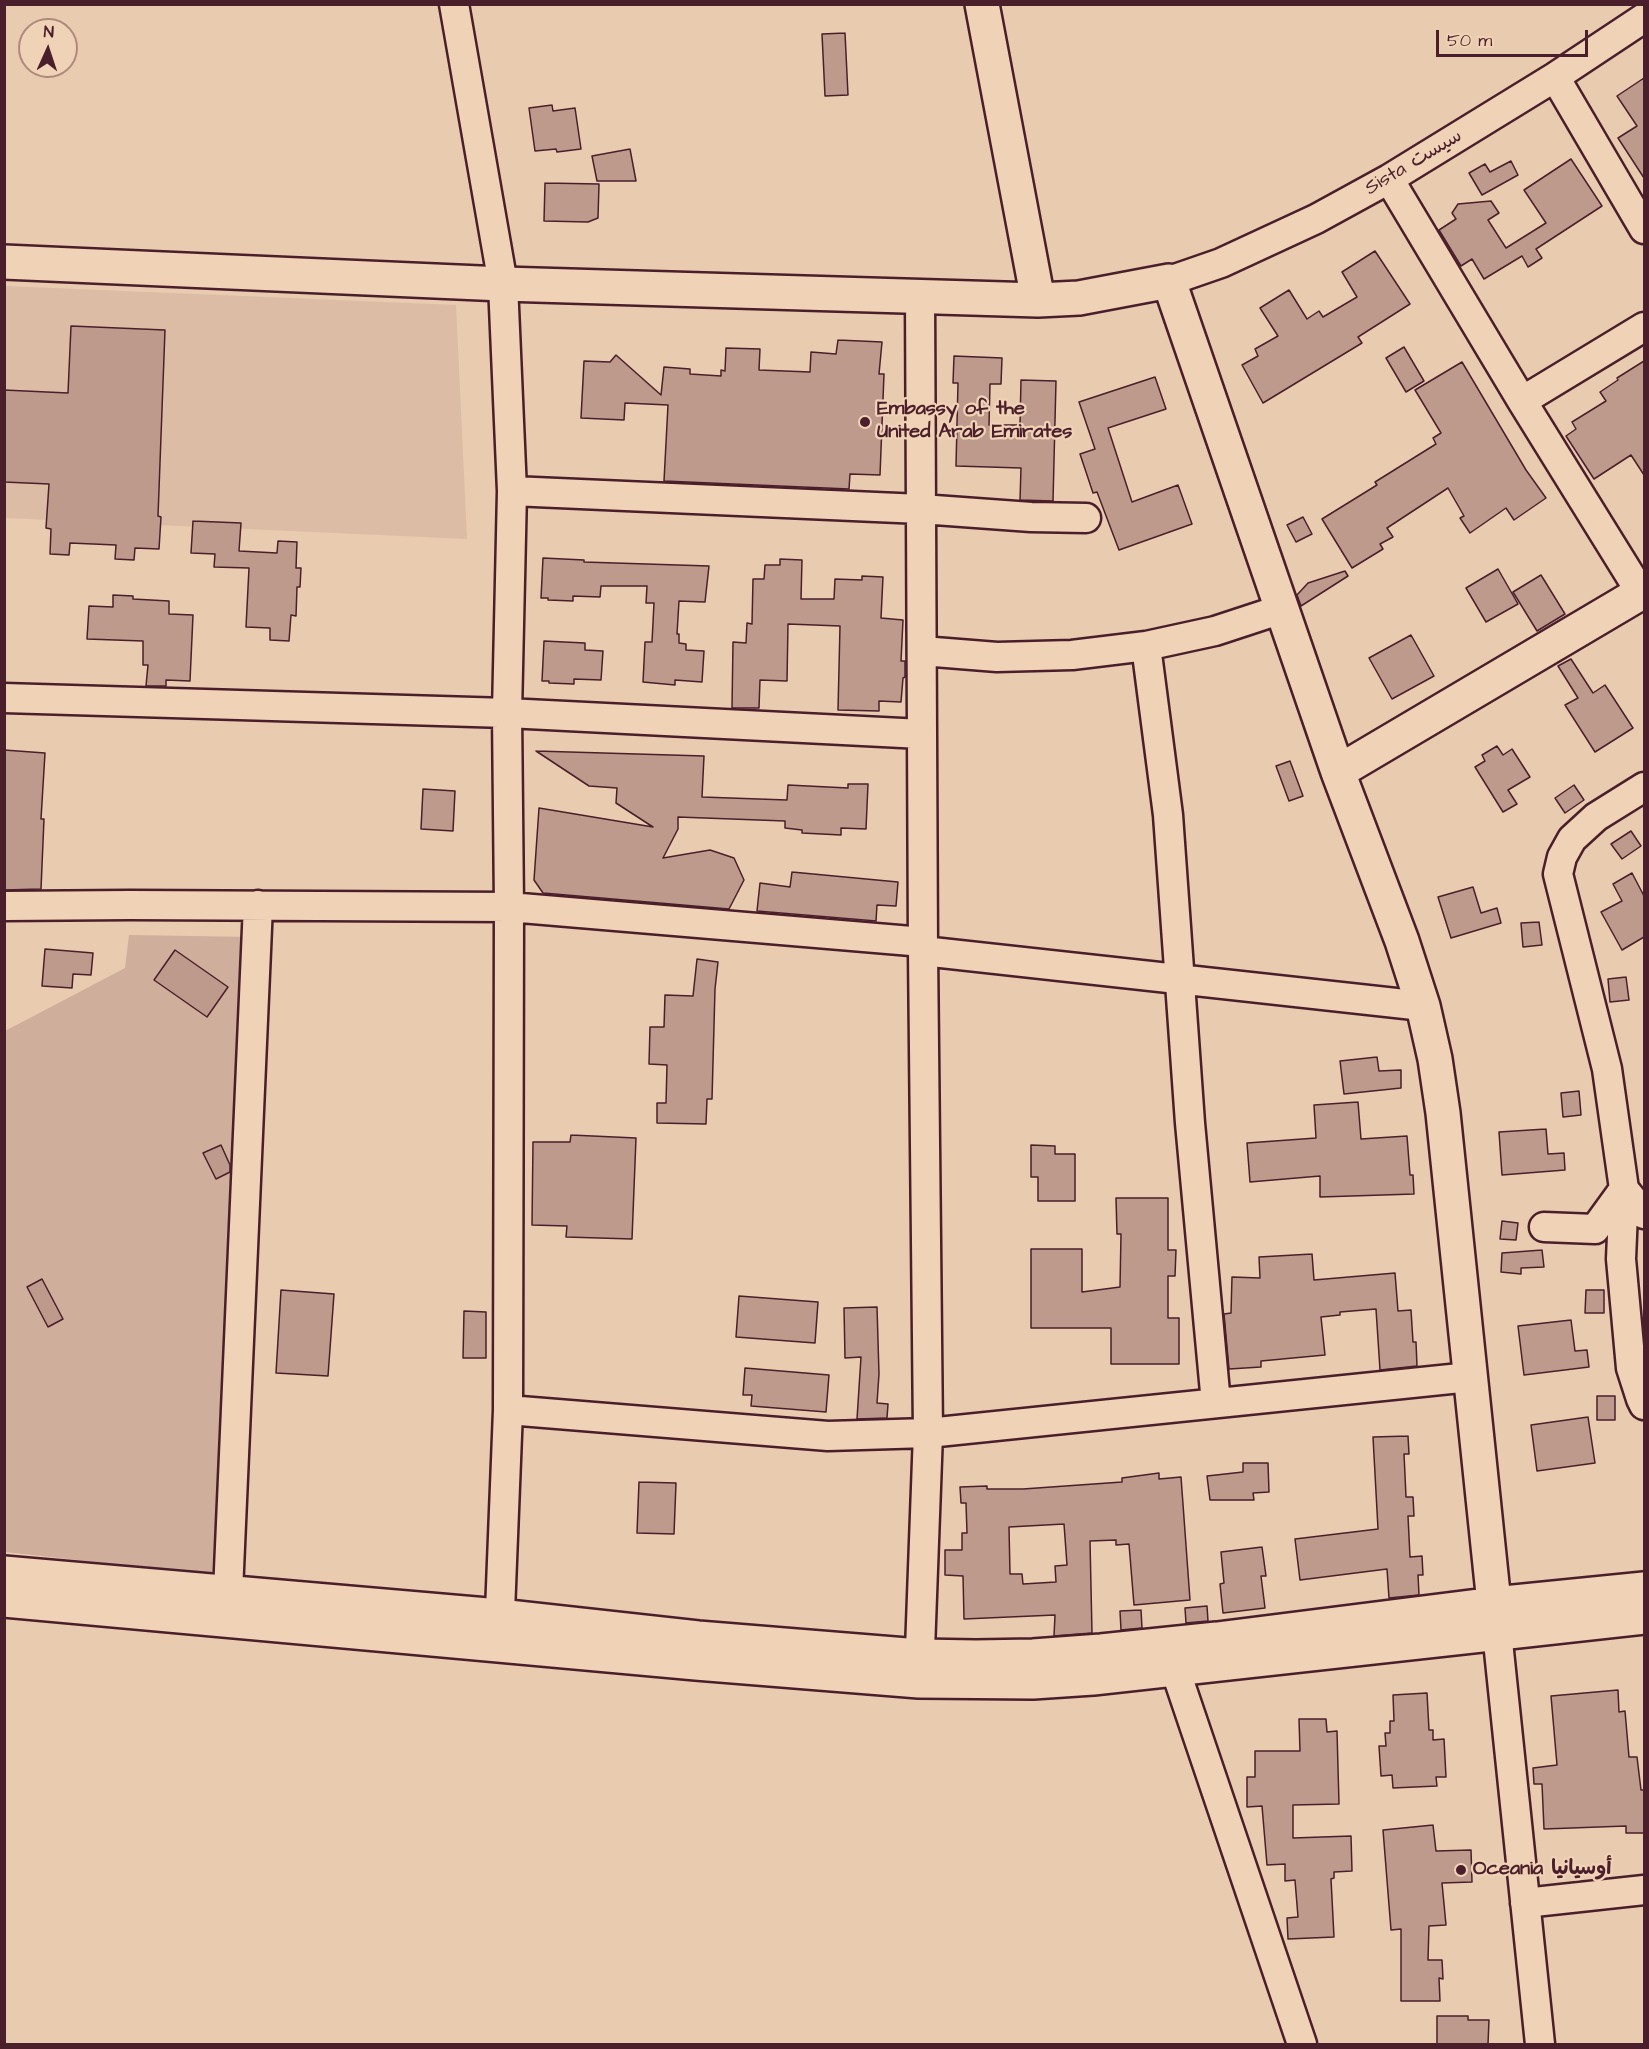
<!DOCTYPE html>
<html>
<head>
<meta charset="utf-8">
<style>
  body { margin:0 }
  #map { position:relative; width:1649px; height:2049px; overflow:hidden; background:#e9cbb0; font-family:"Architects Daughter",sans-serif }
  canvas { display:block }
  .frame { position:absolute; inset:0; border:6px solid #4a1f2b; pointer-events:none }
  .north { position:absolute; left:18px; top:18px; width:60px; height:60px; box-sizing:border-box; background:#f0d2b6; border:2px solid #ae8a7e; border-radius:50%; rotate:3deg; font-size:16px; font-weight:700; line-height:24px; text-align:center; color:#4a1f2b }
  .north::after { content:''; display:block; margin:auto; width:21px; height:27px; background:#4a1f2b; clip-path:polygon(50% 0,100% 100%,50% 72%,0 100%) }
  .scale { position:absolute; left:1436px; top:30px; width:152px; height:27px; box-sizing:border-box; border:3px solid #4a1f2b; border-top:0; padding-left:8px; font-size:18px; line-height:21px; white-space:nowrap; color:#4a1f2b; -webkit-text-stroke:4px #f0d2b6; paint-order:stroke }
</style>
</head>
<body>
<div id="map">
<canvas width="1649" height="2049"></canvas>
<div class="frame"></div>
<div class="north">N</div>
<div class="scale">50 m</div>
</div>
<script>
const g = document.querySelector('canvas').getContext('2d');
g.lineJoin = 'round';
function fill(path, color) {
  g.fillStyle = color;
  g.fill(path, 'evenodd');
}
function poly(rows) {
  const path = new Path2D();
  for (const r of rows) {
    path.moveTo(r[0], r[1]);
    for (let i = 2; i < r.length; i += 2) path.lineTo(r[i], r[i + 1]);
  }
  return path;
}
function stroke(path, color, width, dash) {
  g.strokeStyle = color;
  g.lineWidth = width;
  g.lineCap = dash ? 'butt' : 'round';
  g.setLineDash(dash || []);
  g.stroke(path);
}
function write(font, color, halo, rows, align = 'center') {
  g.font = font + ' "Architects Daughter","Playpen Sans Arabic",sans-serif';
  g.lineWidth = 4.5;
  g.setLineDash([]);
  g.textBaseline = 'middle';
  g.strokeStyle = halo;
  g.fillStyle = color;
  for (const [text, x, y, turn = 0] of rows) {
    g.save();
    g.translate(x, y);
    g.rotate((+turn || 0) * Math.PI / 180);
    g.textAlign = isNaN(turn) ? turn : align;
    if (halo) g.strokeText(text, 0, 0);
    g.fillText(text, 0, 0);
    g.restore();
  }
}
const built = poly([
  [5,286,456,305,467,539,5,518]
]);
const green = poly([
  [129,935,251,937,212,1575,5,1552,5,1031,125,968]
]);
const building = poly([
  [845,33,848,95,825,96,822,34,845,33],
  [1644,78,1644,178,1618,138,1637,126,1617,96,1644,78],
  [552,105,553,111,575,108,581,149,557,152,556,149,535,151,529,108,552,105],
  [630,149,636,181,597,181,592,156,630,149],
  [1571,159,1602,206,1536,249,1542,258,1528,267,1522,256,1484,279,1472,259,1461,266,1439,230,1456,219,1452,213,1458,204,1491,201,1499,213,1488,220,1506,248,1546,223,1524,190,1571,159],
  [1511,161,1518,175,1482,195,1469,173,1485,164,1490,172,1511,161],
  [545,183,599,184,598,218,588,222,544,221,545,183],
  [1375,251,1410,304,1358,337,1362,343,1263,403,1242,365,1258,356,1255,349,1278,336,1260,308,1289,290,1307,319,1319,311,1323,317,1357,297,1342,272,1375,251],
  [71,326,165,330,158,516,161,517,159,549,135,548,134,560,115,559,116,545,70,543,69,555,50,554,51,529,46,528,49,484,4,482,4,390,68,393,71,326],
  [838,340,882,342,879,374,884,374,880,475,850,474,849,489,664,481,668,405,625,403,624,420,581,418,584,361,610,362,616,355,661,395,664,367,690,369,690,374,721,376,721,370,725,371,726,348,760,349,759,370,810,372,811,352,836,354,838,340],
  [1404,347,1424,381,1406,392,1386,358,1404,347],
  [954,356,1002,358,1001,384,990,384,989,425,1020,425,1021,380,1056,381,1053,501,1020,500,1021,468,956,466,958,383,953,383,954,356],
  [1644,361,1644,475,1631,455,1594,479,1566,436,1576,429,1572,422,1606,401,1600,392,1618,380,1617,378,1644,361],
  [1462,362,1526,470,1546,498,1514,520,1506,508,1470,533,1460,518,1464,516,1448,488,1387,528,1393,537,1380,544,1383,549,1352,568,1322,519,1377,485,1375,482,1436,444,1433,438,1441,433,1415,390,1462,362],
  [1155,377,1166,409,1108,428,1132,502,1178,485,1192,524,1119,550,1097,492,1093,493,1080,454,1095,449,1079,402,1155,377],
  [1303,517,1312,534,1296,542,1287,525,1303,517],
  [193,521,241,523,239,551,277,553,278,541,297,542,296,568,301,568,300,587,297,587,296,616,291,615,289,641,270,640,270,628,246,627,249,568,214,567,215,554,191,553,193,521],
  [543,558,584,560,584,562,709,566,705,602,679,601,677,634,679,634,679,643,686,644,686,650,704,651,702,682,675,680,675,685,643,682,645,642,652,642,654,603,646,603,647,586,601,586,600,597,573,596,573,601,548,600,548,598,541,598,543,558],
  [780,559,802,560,801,599,834,599,835,579,862,580,862,576,883,577,881,618,903,620,901,661,905,661,905,677,903,678,901,702,879,701,879,711,838,710,840,626,788,624,787,681,760,680,759,708,732,708,733,642,746,643,747,623,752,624,753,579,764,579,765,565,780,565,780,559],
  [1498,569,1518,604,1486,622,1466,588,1498,569],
  [1345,571,1348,576,1301,606,1297,595,1308,583,1345,571],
  [1541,575,1565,614,1537,631,1513,592,1541,575],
  [113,595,133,596,133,599,169,601,169,614,193,615,190,681,166,680,166,686,146,686,148,665,143,665,143,641,87,639,89,606,113,607,113,595],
  [1411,635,1434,676,1392,699,1369,658,1411,635],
  [544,641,585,643,585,650,603,651,601,680,574,679,574,684,549,683,549,681,542,681,544,641],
  [1571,659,1593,693,1605,685,1633,728,1595,752,1565,705,1578,698,1558,666,1571,659],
  [1497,746,1503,755,1512,749,1530,777,1508,790,1517,804,1503,812,1475,767,1485,761,1482,755,1497,746],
  [4,750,45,753,41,819,44,819,41,889,4,890,4,750],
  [536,751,704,756,702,797,787,800,788,785,848,788,848,784,868,784,866,829,841,828,841,835,802,833,802,830,785,828,785,821,678,817,678,829,663,858,710,850,734,858,744,880,729,909,543,893,534,880,539,808,653,827,616,803,617,788,589,786,536,751],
  [1290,761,1303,796,1289,801,1276,766,1290,761],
  [1574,785,1584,800,1565,813,1555,798,1574,785],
  [423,789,455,791,453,831,421,829,423,789],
  [1631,831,1641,846,1622,859,1611,844,1631,831],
  [792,872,898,882,896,906,877,905,876,921,757,911,760,883,790,887,792,872],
  [1632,873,1644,896,1644,937,1622,950,1601,912,1622,901,1613,884,1632,873],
  [1473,887,1481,913,1497,908,1501,923,1451,938,1438,897,1473,887],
  [1539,922,1542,945,1523,947,1521,923,1539,922],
  [45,949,93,953,91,975,73,974,72,988,42,986,45,949],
  [175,950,228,987,207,1017,154,980,175,950],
  [697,959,718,962,715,989,712,1099,707,1099,706,1124,657,1123,657,1103,666,1103,667,1065,649,1064,650,1027,664,1027,665,995,693,996,697,959],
  [1626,977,1629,1000,1610,1002,1608,979,1626,977],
  [1377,1057,1379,1071,1401,1070,1401,1088,1344,1094,1340,1061,1377,1057],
  [1579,1091,1581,1115,1563,1117,1561,1093,1579,1091],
  [1358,1102,1361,1139,1407,1136,1410,1175,1413,1175,1414,1194,1320,1197,1320,1176,1250,1182,1247,1143,1316,1138,1314,1105,1358,1102],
  [1546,1129,1548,1154,1564,1153,1565,1170,1502,1175,1499,1132,1546,1129],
  [571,1135,636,1138,632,1239,566,1237,567,1226,532,1225,533,1142,570,1142,571,1135],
  [221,1145,230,1165,230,1172,216,1179,203,1153,221,1145],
  [1031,1145,1055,1146,1055,1154,1075,1154,1075,1201,1038,1201,1038,1177,1031,1177,1031,1145],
  [1116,1198,1168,1198,1168,1250,1176,1250,1175,1276,1168,1276,1168,1318,1179,1318,1179,1364,1111,1364,1111,1328,1031,1328,1031,1249,1082,1249,1082,1292,1120,1287,1121,1234,1117,1234,1116,1198],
  [1502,1221,1518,1223,1516,1240,1500,1239,1502,1221],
  [1542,1250,1544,1267,1521,1268,1521,1274,1501,1272,1502,1253,1542,1250],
  [1312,1254,1314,1280,1395,1273,1398,1311,1411,1310,1413,1342,1416,1342,1417,1366,1380,1370,1376,1309,1340,1312,1340,1315,1321,1317,1325,1355,1261,1361,1261,1367,1229,1369,1224,1314,1231,1313,1232,1277,1260,1278,1259,1257,1312,1254],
  [42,1279,63,1319,48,1327,27,1287,42,1279],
  [281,1290,334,1294,328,1376,276,1373,281,1290],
  [1586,1290,1604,1290,1604,1313,1585,1313,1586,1290],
  [739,1296,818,1302,815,1343,736,1337,739,1296],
  [877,1307,879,1374,877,1403,888,1404,887,1418,857,1419,861,1357,845,1358,844,1308,877,1307],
  [464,1311,486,1312,486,1358,463,1358,464,1311],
  [1571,1320,1575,1351,1587,1350,1589,1367,1524,1375,1518,1326,1571,1320],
  [745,1368,829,1375,826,1412,751,1406,752,1395,743,1395,745,1368],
  [1597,1396,1615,1396,1615,1420,1597,1420,1597,1396],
  [1588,1417,1595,1463,1537,1471,1531,1425,1588,1417],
  [1408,1436,1409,1454,1404,1454,1406,1497,1413,1497,1414,1516,1408,1516,1410,1557,1422,1556,1423,1575,1418,1575,1419,1595,1389,1598,1387,1569,1300,1580,1295,1539,1378,1529,1373,1437,1408,1436],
  [1243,1463,1268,1463,1269,1492,1253,1493,1254,1500,1210,1500,1207,1476,1243,1472,1243,1463],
  [1159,1473,1159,1479,1181,1477,1190,1600,1134,1605,1129,1544,1116,1545,1116,1540,1090,1541,1092,1633,1054,1636,1055,1615,964,1619,963,1576,945,1575,945,1550,962,1550,962,1533,967,1533,966,1503,961,1503,960,1487,987,1486,987,1489,1023,1489,1122,1482,1122,1478,1159,1473],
  [1064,1524,1067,1565,1055,1566,1056,1582,1023,1584,1022,1574,1010,1574,1009,1527,1064,1524],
  [639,1482,676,1483,674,1534,637,1533,639,1482],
  [1262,1547,1266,1576,1261,1576,1265,1608,1223,1613,1220,1584,1224,1583,1221,1552,1262,1547],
  [1207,1606,1208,1621,1186,1623,1185,1608,1207,1606],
  [1141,1610,1142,1628,1121,1630,1120,1611,1141,1610],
  [1618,1690,1619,1712,1625,1711,1629,1757,1637,1757,1641,1790,1644,1790,1644,1833,1626,1833,1626,1826,1544,1829,1542,1784,1534,1784,1533,1768,1557,1765,1551,1696,1618,1690],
  [1427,1693,1429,1730,1433,1730,1433,1740,1444,1739,1446,1777,1436,1777,1437,1786,1393,1788,1392,1775,1381,1776,1379,1746,1386,1746,1385,1733,1390,1733,1390,1721,1394,1721,1393,1695,1427,1693],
  [1299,1719,1326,1719,1327,1732,1337,1731,1339,1804,1293,1805,1293,1838,1351,1836,1352,1871,1334,1872,1334,1878,1331,1879,1334,1937,1288,1939,1287,1918,1298,1917,1295,1880,1285,1881,1285,1864,1267,1865,1262,1806,1247,1807,1247,1777,1255,1777,1255,1751,1300,1751,1299,1719],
  [1433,1825,1436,1851,1471,1850,1472,1882,1442,1883,1446,1925,1429,1926,1428,1960,1442,1960,1443,1979,1439,1978,1440,2001,1401,2001,1401,1929,1391,1930,1383,1830,1433,1825],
  [1437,2016,1468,2016,1468,2020,1489,2020,1488,2044,1437,2044,1437,2016]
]);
const minor = poly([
  [454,4,503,284,512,491,507,713,509,907,508,1410,499,1637],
  [1555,77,1644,229],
  [1389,179,1522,401,1641,593],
  [1169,281,1221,263,1316,219,1389,179,1555,77,1644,18],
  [1522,401,1644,327],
  [512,491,921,509,1031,517,1086,518],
  [1146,646,1168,815,1190,1123,1216,1403],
  [922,651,997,657,1072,655,1146,646,1215,631,1282,609],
  [4,698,507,713,922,734],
  [1644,787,1596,817,1572,839,1562,857,1558,874,1607,1069,1624,1189,1621,1259,1631,1368,1641,1399,1644,1405],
  [4,906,130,905,509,907,923,942],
  [923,951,1423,1006],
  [1544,1227,1595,1229,1624,1189,1644,1214],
  [508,1410,828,1436,928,1433,1470,1377],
  [228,1592,258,905],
  [1497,1632,1540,2044],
  [1175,1669,1302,2044],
  [919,1677,928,1433,923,951,920,296],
  [1525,1903,1644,1890]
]);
const major = poly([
  [982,4,1038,300],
  [4,262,503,284,1038,300,1079,298,1169,281,1338,772,1402,941,1423,1006,1435,1059,1443,1113,1497,1632],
  [1338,772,1644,591],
  [4,1573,499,1616,698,1638,919,1656,976,1657,1033,1656,1101,1651,1217,1639,1494,1604,1644,1589],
  [4,1600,696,1663,919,1681,1033,1682,1093,1678,1644,1617]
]);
const markers = [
  [865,422,6,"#4a1f2b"],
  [1461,1870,6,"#4a1f2b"]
];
const streetNames = [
  ["Sista سيست",1414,163,-31]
];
const poiNames = [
  ["Embassy of the",877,410],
  ["United Arab Emirates",877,433],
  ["Oceania أوسيانيا",1473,1870]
];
fill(built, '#dcbca5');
fill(green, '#cfae9b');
fill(building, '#bd9a8b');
stroke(building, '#4a1f2b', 1.5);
stroke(minor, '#4a1f2b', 33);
stroke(major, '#4a1f2b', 38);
stroke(minor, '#f0d2b6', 28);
stroke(major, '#f0d2b6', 33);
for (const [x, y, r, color] of markers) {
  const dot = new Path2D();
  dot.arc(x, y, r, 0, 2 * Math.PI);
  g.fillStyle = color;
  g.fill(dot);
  stroke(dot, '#f0d2b6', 2);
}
write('20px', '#4a1f2b', '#f0d2b6', streetNames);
write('bold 20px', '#4a1f2b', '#f0d2b6', poiNames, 'left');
</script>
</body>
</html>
